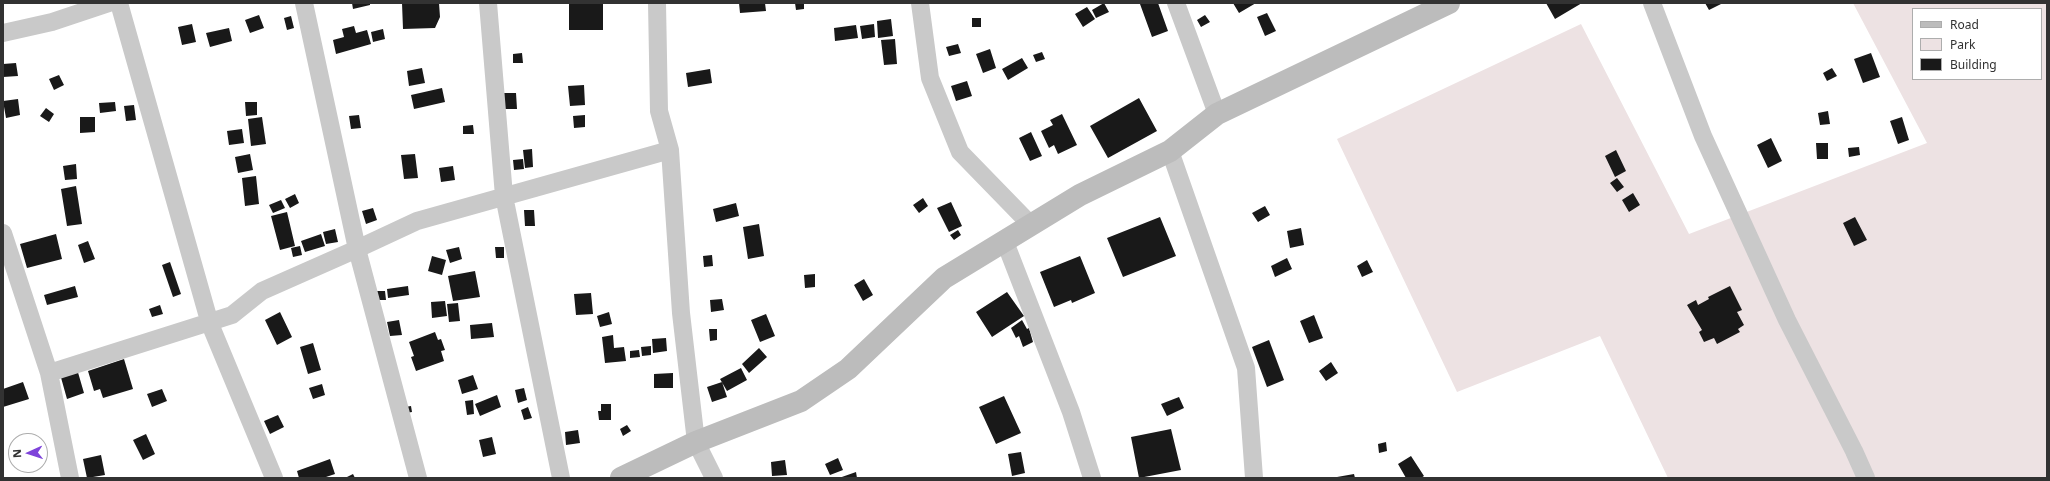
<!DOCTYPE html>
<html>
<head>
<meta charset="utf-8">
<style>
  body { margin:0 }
  #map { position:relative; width:2050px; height:481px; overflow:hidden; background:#fff; font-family:"Noto Sans",sans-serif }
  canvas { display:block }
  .frame { position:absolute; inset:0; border:4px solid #323232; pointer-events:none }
  .legend { position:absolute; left:1912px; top:8px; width:130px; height:72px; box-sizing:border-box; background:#fff; border:1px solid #adadad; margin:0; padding:5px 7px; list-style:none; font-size:12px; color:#323232 }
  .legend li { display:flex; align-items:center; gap:8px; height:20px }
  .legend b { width:20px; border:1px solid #adadad }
  .north { position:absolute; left:8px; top:433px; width:40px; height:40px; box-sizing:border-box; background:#fff; border:1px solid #adadad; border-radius:50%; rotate:267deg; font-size:11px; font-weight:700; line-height:16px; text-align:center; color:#323232 }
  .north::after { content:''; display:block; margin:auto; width:14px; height:18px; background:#7e43da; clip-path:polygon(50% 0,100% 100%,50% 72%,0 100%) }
</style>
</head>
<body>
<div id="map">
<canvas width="2050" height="481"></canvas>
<div class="frame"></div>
<ul class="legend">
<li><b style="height:5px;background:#bcbcbc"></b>Road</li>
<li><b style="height:11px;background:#ede2e3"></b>Park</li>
<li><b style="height:11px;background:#191919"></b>Building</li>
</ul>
<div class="north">N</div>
</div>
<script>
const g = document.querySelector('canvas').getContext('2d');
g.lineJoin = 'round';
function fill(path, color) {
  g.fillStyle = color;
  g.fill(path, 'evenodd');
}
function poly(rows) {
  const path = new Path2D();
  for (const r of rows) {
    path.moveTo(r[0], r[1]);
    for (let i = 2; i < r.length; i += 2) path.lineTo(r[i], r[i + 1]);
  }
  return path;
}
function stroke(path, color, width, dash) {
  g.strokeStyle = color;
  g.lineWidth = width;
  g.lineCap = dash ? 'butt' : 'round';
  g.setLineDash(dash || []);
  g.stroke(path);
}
const green = poly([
  [1853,3,2047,3,2047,478,1668,478,1600,336,1457,392,1337,139,1581,24,1689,234,1927,143],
  [1913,9,2041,9,2041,79,1913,79]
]);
const building = poly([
  [352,3,370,3,370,5,353,9],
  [402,3,439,3,440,17,435,28,403,29],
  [569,3,603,3,603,30,569,30],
  [739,3,765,3,766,11,740,13],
  [795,3,804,3,804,9,796,10],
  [1104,3,1109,12,1096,18,1092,10],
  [1142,3,1158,3,1168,31,1152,37,1140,4],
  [1233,3,1256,3,1239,13],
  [1546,3,1582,3,1555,19],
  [1705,3,1720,3,1721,4,1709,10],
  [1087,7,1095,19,1083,27,1075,14],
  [1267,13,1276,31,1265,36,1257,17],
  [259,15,264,28,250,33,245,20],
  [1205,15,1210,22,1201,27,1197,20],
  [291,16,294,28,287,30,284,18],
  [972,18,981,18,981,27,972,27],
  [891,19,893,36,878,38,877,21],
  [192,24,196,42,182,45,178,27],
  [874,24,875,37,862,39,860,26],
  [856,25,858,38,835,41,834,28],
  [354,26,356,33,367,30,371,44,336,54,333,40,344,37,342,29],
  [229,28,232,41,210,47,206,33],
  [383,29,385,39,373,42,371,32],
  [895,39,897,64,884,65,881,40],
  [958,44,961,53,949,56,946,47],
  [990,49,996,68,983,73,976,54],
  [1042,52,1045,59,1036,62,1033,55],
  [522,53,523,63,513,63,513,54],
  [1871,53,1880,77,1863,83,1854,59],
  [1022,58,1028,68,1008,80,1002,69],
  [16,63,18,76,3,77,3,64],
  [422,68,425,83,409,86,407,71],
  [1832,68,1837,76,1827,81,1823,73],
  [710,69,712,83,688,87,686,73],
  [59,75,64,85,54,90,49,79],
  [967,81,972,96,956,101,951,86],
  [584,85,585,105,570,106,568,86],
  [442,88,445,102,414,109,411,95],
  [503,93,516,93,517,109,503,109],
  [1139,98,1157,131,1108,158,1090,126],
  [18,99,20,115,6,118,3,101],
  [115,102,116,111,100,113,99,103],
  [245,102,257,102,257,115,246,116],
  [134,105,136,120,126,121,124,106],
  [46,108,54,114,49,122,40,116],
  [1828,111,1830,124,1820,125,1818,113],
  [1062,114,1077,145,1058,154,1054,145,1049,148,1041,131,1053,125,1050,120],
  [359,115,361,128,351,129,349,116],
  [585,115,585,127,574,128,573,116],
  [80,117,95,117,95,132,80,133],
  [262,117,266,144,251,146,248,119],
  [1902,117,1909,140,1898,144,1890,121],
  [473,125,474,134,463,134,463,126],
  [242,129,244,143,229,145,227,131],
  [1031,132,1042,156,1030,161,1019,138],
  [1771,138,1782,161,1768,168,1757,145],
  [1816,143,1828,143,1828,159,1817,159],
  [1859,147,1860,155,1849,157,1848,148],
  [532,149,533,167,525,168,523,150],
  [1616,150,1626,171,1615,177,1605,156],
  [250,154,253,170,238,173,235,157],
  [415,154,418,178,404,179,401,155],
  [523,159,524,169,514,170,513,160],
  [76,164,77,179,65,180,63,166],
  [453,166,455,180,441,182,439,168],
  [256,176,259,204,245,206,242,178],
  [1617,178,1624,187,1617,192,1610,183],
  [76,186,82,224,67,226,61,189],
  [1633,193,1640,205,1629,212,1622,200],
  [295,194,299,203,290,208,285,199],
  [923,198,928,206,919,213,913,205],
  [281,200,285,208,273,213,269,205],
  [951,202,962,226,949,232,937,208],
  [736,203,739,216,716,222,713,209],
  [1265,206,1270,215,1258,222,1252,213],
  [373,208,377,220,366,224,362,211],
  [524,210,534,210,535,226,525,226],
  [287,212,295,246,280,250,271,216],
  [1160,217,1176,256,1123,277,1107,238],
  [1855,217,1867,240,1854,246,1843,223],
  [759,224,764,256,748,259,743,227],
  [1301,228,1304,245,1290,248,1287,231],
  [335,229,338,242,326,244,323,232],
  [958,230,961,235,954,240,950,235],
  [56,234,62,259,27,268,20,244],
  [321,234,325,246,305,252,301,241],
  [88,241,95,259,84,263,78,245],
  [300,246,302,255,293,257,291,248],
  [459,247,462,259,450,263,446,250],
  [495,247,504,247,504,258,496,258],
  [712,255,713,266,704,267,703,256],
  [432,256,446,260,442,275,428,271],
  [1080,256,1095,293,1072,303,1071,300,1054,307,1040,272],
  [1287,258,1292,269,1275,277,1271,266],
  [1367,260,1373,272,1362,277,1357,266],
  [170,262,181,294,173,297,162,265],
  [475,271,480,297,453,301,448,276],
  [815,274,815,287,805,288,804,275],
  [864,279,873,295,863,301,854,285],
  [75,286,78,297,47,305,44,295],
  [408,286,409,295,388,298,387,289],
  [1730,286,1742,310,1737,312,1744,325,1738,329,1740,332,1717,344,1714,338,1704,342,1699,332,1702,330,1687,305,1696,300,1698,305,1709,299,1708,297],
  [377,291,385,291,386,300,377,300],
  [1007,292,1024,316,992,337,976,312],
  [591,293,593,314,576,315,574,294],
  [722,299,724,310,711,312,710,300],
  [445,301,447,316,432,318,431,302],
  [458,303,460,321,449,322,447,304],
  [160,305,163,314,152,317,149,309],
  [280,312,292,337,277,345,265,320],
  [609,312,612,324,600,327,597,316],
  [766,314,775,336,760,342,751,320],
  [1314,315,1323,338,1309,343,1300,321],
  [399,320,402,335,390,336,387,322],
  [1022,320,1027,329,1029,328,1033,342,1023,347,1019,336,1016,338,1011,328],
  [492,323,494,337,471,339,470,325],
  [709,329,717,329,717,340,710,341],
  [435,332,438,340,441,339,445,350,441,351,444,361,416,371,411,357,414,356,409,342],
  [613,335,614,348,624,347,626,361,605,363,602,337],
  [666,338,667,351,653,353,652,339],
  [1269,340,1284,380,1267,387,1252,347],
  [313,343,321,370,308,374,300,347],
  [651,346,651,355,642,356,641,347],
  [759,348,767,357,749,373,742,364],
  [639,350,640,357,630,358,630,351],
  [124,359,133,389,103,398,100,389,94,391,88,371],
  [1331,362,1338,373,1326,381,1319,371],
  [741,368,747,380,727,391,720,379],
  [77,369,84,393,67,399,60,374],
  [673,373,673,388,654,388,654,374],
  [473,375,478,389,462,394,458,380],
  [23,382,29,399,3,407,3,389],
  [722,382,727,397,712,402,707,387],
  [322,384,325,395,313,399,309,388],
  [524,388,527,400,518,403,515,390],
  [162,389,167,401,152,407,147,394],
  [497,395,501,407,480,416,475,404],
  [1004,396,1021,433,996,444,979,407],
  [1179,397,1184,408,1167,416,1161,404],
  [473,400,474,414,467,415,465,401],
  [601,404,611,404,611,420,599,420,598,411,601,411],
  [411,406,412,412,406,413,405,407],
  [528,407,532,418,524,420,521,410],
  [278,415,284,427,270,434,264,421],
  [627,425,631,431,623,436,620,429],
  [1171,429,1181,470,1139,478,1131,437],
  [578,430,580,443,566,445,565,432],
  [146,434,155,454,143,460,133,440],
  [492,437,496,454,483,457,479,440],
  [1386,442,1387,451,1379,453,1378,444],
  [1021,452,1025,473,1012,476,1008,454],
  [101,455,105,475,87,478,83,459],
  [1411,456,1424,476,1421,478,1406,478,1398,464],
  [838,458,843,470,830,475,825,464],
  [330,459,335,474,323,478,299,478,297,471],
  [785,460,787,475,772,476,771,462],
  [856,472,857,478,839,478],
  [353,474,355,478,345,478],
  [1354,474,1355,478,1337,478,1337,477]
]);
const street = poly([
  [119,3,210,324,274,478],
  [304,3,357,249,418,478],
  [488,3,504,196,561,478],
  [657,3,659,111,670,150,681,313,696,442,714,478],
  [920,3,930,78,960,152,1031,225],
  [1176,3,1217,114],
  [1652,3,1703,136,1787,320,1854,451,1866,478],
  [3,33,52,22,109,3],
  [1170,151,1246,368,1254,478],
  [3,233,49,373,70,478],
  [1005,242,1071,412,1092,478],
  [49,373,232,315,262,291,357,249,417,221,670,150]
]);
const secondary = poly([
  [621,478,696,442,801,401,848,369,944,278,1080,195,1170,151,1217,114,1449,3]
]);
fill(green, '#ede2e3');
fill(building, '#191919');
stroke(street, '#c9c9c9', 18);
stroke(secondary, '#bcbcbc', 22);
</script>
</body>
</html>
